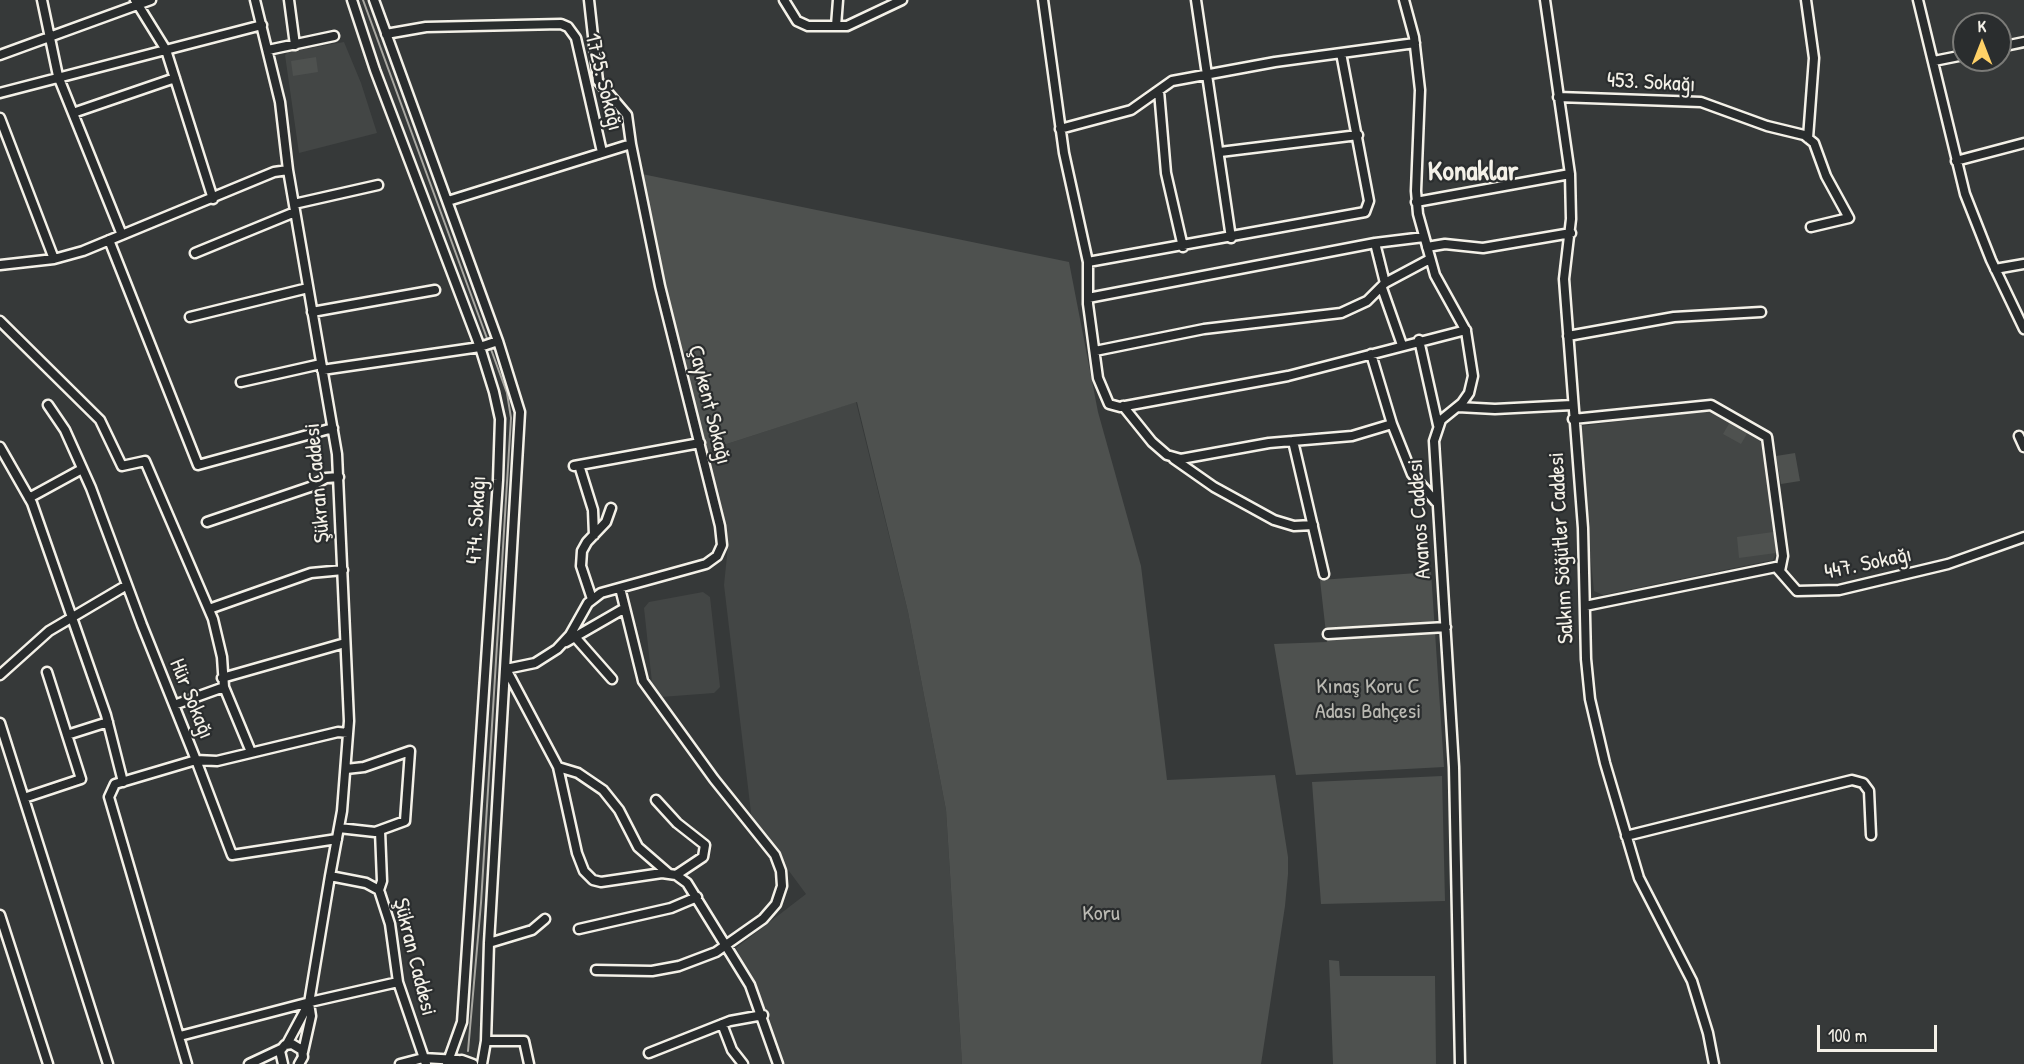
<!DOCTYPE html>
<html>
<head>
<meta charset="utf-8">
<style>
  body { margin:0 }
  #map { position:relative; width:2024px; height:1064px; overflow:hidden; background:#363939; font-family:"Patrick Hand",sans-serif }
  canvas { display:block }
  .north { position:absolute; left:1952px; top:12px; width:60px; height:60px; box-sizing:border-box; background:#2a2d2e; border:2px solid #7b7b78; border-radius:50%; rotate:0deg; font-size:16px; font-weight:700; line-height:24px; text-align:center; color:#f4f1e8 }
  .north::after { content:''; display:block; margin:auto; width:21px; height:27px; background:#ffd166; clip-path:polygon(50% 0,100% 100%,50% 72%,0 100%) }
  .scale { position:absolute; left:1817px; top:1025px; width:120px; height:27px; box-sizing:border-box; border:3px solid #f4f1e8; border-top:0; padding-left:8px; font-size:18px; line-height:21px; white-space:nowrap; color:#f4f1e8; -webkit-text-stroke:4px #2a2d2e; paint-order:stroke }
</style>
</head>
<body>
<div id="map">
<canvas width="2024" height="1064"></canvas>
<div class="north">K</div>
<div class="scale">100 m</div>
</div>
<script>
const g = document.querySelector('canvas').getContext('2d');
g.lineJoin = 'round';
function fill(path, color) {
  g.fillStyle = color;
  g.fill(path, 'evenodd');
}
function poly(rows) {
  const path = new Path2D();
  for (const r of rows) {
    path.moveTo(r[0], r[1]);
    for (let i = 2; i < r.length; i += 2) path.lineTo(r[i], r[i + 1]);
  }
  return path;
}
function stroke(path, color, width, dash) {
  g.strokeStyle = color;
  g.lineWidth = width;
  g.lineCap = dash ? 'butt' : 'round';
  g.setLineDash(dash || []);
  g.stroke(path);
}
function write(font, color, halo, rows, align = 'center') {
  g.font = font + ' "Patrick Hand",sans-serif';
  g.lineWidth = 4.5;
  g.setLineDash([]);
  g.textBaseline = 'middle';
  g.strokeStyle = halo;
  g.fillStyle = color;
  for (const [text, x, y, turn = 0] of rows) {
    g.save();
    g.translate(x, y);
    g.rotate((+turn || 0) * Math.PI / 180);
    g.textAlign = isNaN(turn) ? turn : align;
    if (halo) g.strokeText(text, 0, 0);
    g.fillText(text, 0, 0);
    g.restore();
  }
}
const built = poly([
  [344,42,361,83,377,133,299,153,285,55,288,52],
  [856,402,908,612,946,810,962,1064,785,1064,765,1007,736,948,806,894,752,821,724,585,728,546,705,451],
  [1709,410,1761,439,1776,553,1773,560,1603,595,1594,591,1578,433,1582,426],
  [703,592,710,597,720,687,714,693,661,697,653,692,644,608,649,602]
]);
const green = poly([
  [316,57,318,72,293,76,291,61],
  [642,174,1069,262,1098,412,1141,566,1167,780,1275,775,1288,857,1288,874,1285,906,1261,1064,962,1064,946,810,908,612,857,402,705,451,680,351],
  [1730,422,1748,432,1741,444,1723,434],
  [1795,453,1800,481,1781,484,1776,456],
  [1773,532,1776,553,1739,558,1737,537],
  [1431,572,1444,767,1296,775,1274,644,1327,642,1320,580],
  [1442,776,1445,901,1321,904,1312,782],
  [1329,960,1339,961,1340,976,1435,976,1436,1064,1333,1064]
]);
const stream = poly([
  [363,0,507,393,511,418,481,903,468,1051]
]);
const minor = poly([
  [42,0,58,76,122,235],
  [135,0,166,50,213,199],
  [255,0,280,102,288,170,337,454,349,721,342,811,330,876,366,883,379,890,390,924,398,982,426,1064],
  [289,0,295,45],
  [352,0,375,70,480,347,494,392,500,419,498,480,462,1022,447,1064],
  [374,0,498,341,520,412,489,943,486,1041,482,1064],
  [589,0,598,81,627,115,631,144],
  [784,0,797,21,808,26,847,26,902,0],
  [1043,0,1064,153,1088,262,1088,304,1098,378,1109,404,1120,407,1288,376,1466,330],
  [1196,0,1231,238],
  [1404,0,1414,37,1420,90,1416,191,1418,214,1435,275,1466,331,1473,376,1469,393,1462,403,1441,420,1434,441,1454,767,1460,1064],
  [1545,0,1570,174,1571,219,1564,279,1583,528,1586,659,1590,699,1605,763,1639,878,1692,981,1708,1033,1714,1064],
  [1806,0,1814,58,1808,138],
  [1918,0,1965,194,1991,260,2024,329],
  [836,26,838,0],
  [386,34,426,27,561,24,568,27,576,38,602,152],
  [2000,47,2024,42],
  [268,50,334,36],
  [0,55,151,0],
  [1934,61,1964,55],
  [1159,91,1166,173,1183,247],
  [0,93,262,25],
  [1558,97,1701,102,1767,126,1804,135,1814,143,1826,176,1849,218,1811,227],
  [73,113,175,78],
  [0,118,54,259],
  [1060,129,1131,110,1172,81,1275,62,1415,43],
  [1220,152,1358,135],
  [1956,161,2024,143],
  [448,201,631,144,660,286,720,526,722,545,717,556,706,564,601,593,588,603,570,635,557,649,535,663,506,669,558,767,577,853,584,871,593,880,601,882,662,873,676,875,687,883,750,985,778,1064],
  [1416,202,1570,174],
  [294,204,378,185],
  [109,240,198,465,333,428],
  [1375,243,1385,283],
  [1427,247,1445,244,1483,248,1571,233],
  [195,253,295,212],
  [1088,262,1365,212,1369,201,1341,53],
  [0,265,54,259,83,251,274,172,288,170],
  [1995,269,2024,264],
  [1382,288,1402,345],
  [1088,298,1375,243,1424,237],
  [312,312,435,290],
  [190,317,308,288],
  [0,321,100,420,122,466,145,461,213,619,222,657,224,687,174,705],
  [1568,336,1674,317,1761,312],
  [1419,340,1438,425],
  [1095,351,1204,329,1341,313,1367,301,1385,283,1430,259],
  [1371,354,1392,424,1412,474,1436,502],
  [322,370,480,347,498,341],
  [241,382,321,364],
  [48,405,65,430,91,488,142,625,196,760,115,784,109,797,187,1064],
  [1123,406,1152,442,1167,455,1181,459,1269,443,1352,436,1392,424],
  [1458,407,1495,409,1572,405],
  [1573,419,1711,405,1767,437,1783,556,1780,571],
  [2019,436,2024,447],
  [1293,441,1324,574],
  [0,447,32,503,106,715,123,782],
  [1174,459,1214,487,1274,520,1294,526,1313,525],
  [579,465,593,510,594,535],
  [574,466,700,443],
  [29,498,82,469],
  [207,522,310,487,326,478,339,477],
  [592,599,581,566,582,551,587,542,606,522,611,508],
  [1585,606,1776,567,1797,591,1839,590,1948,564,2024,537],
  [209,609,311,573,343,570],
  [1328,634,1446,627],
  [575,637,612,679],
  [566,642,625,608,620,588],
  [0,675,49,631,127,585],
  [222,678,345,643],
  [224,687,251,752],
  [0,723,108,1064],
  [67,735,108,722],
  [558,767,578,773,603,790,619,810,638,847,668,873],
  [24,798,81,779,47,672],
  [656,800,677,823,705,845,703,857,676,875],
  [339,828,375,832,405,821,410,751,364,767,346,769],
  [1626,836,1852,780,1863,783,1869,791,1871,835],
  [337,839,232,855,196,760,217,761,338,732,348,733],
  [379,890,382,881,380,831],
  [0,915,48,1064],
  [579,929,671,908,697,897],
  [489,943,532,930,545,919],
  [596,970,652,971,679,966,716,952,763,919,776,904,782,886,781,871,775,855,714,779,643,681,625,608],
  [722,1024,732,1050,743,1064],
  [180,1036,310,1002,398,982],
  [486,1041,524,1041,529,1064],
  [287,1044,309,1003],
  [303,1052,311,1016,309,1003,330,876],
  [649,1053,730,1021,763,1015],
  [454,1061,462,1060,473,1064],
  [249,1064,281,1049],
  [283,1064,280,1051,285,1045,292,1044,302,1050,303,1057,299,1064],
  [400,1064,423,1058,458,1060]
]);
const streetNames = [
  ["1725. Sokağı",603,82,76],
  ["453. Sokağı",1651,83,3],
  ["Çaykent Sokağı",709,405,76],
  ["Şükran Caddesi",318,483,-95],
  ["Avanos Caddesi",1420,519,-94],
  ["474. Sokağı",477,520,-87],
  ["Salkım Söğütler Caddesi",1562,548,-93],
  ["447. Sokağı",1868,564,-12],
  ["Hür Sokağı",191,699,68],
  ["Şükran Caddesi",414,957,76]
];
const parkNames = [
  ["Kınaş Koru C",1368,687],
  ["Adası Bahçesi",1368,712],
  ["Koru",1101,914]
];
const districtNames = [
  ["Konaklar",1473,173]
];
fill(built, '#434645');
fill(green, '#4e514f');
stroke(stream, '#a8a7a1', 2);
stroke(minor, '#f4f1e8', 13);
stroke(minor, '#2a2d2e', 8);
write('22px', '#f4f1e8', '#2a2d2e', streetNames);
write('22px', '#bab9b2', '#2a2d2e', parkNames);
write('bold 28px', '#f4f1e8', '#2a2d2e', districtNames);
</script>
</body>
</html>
